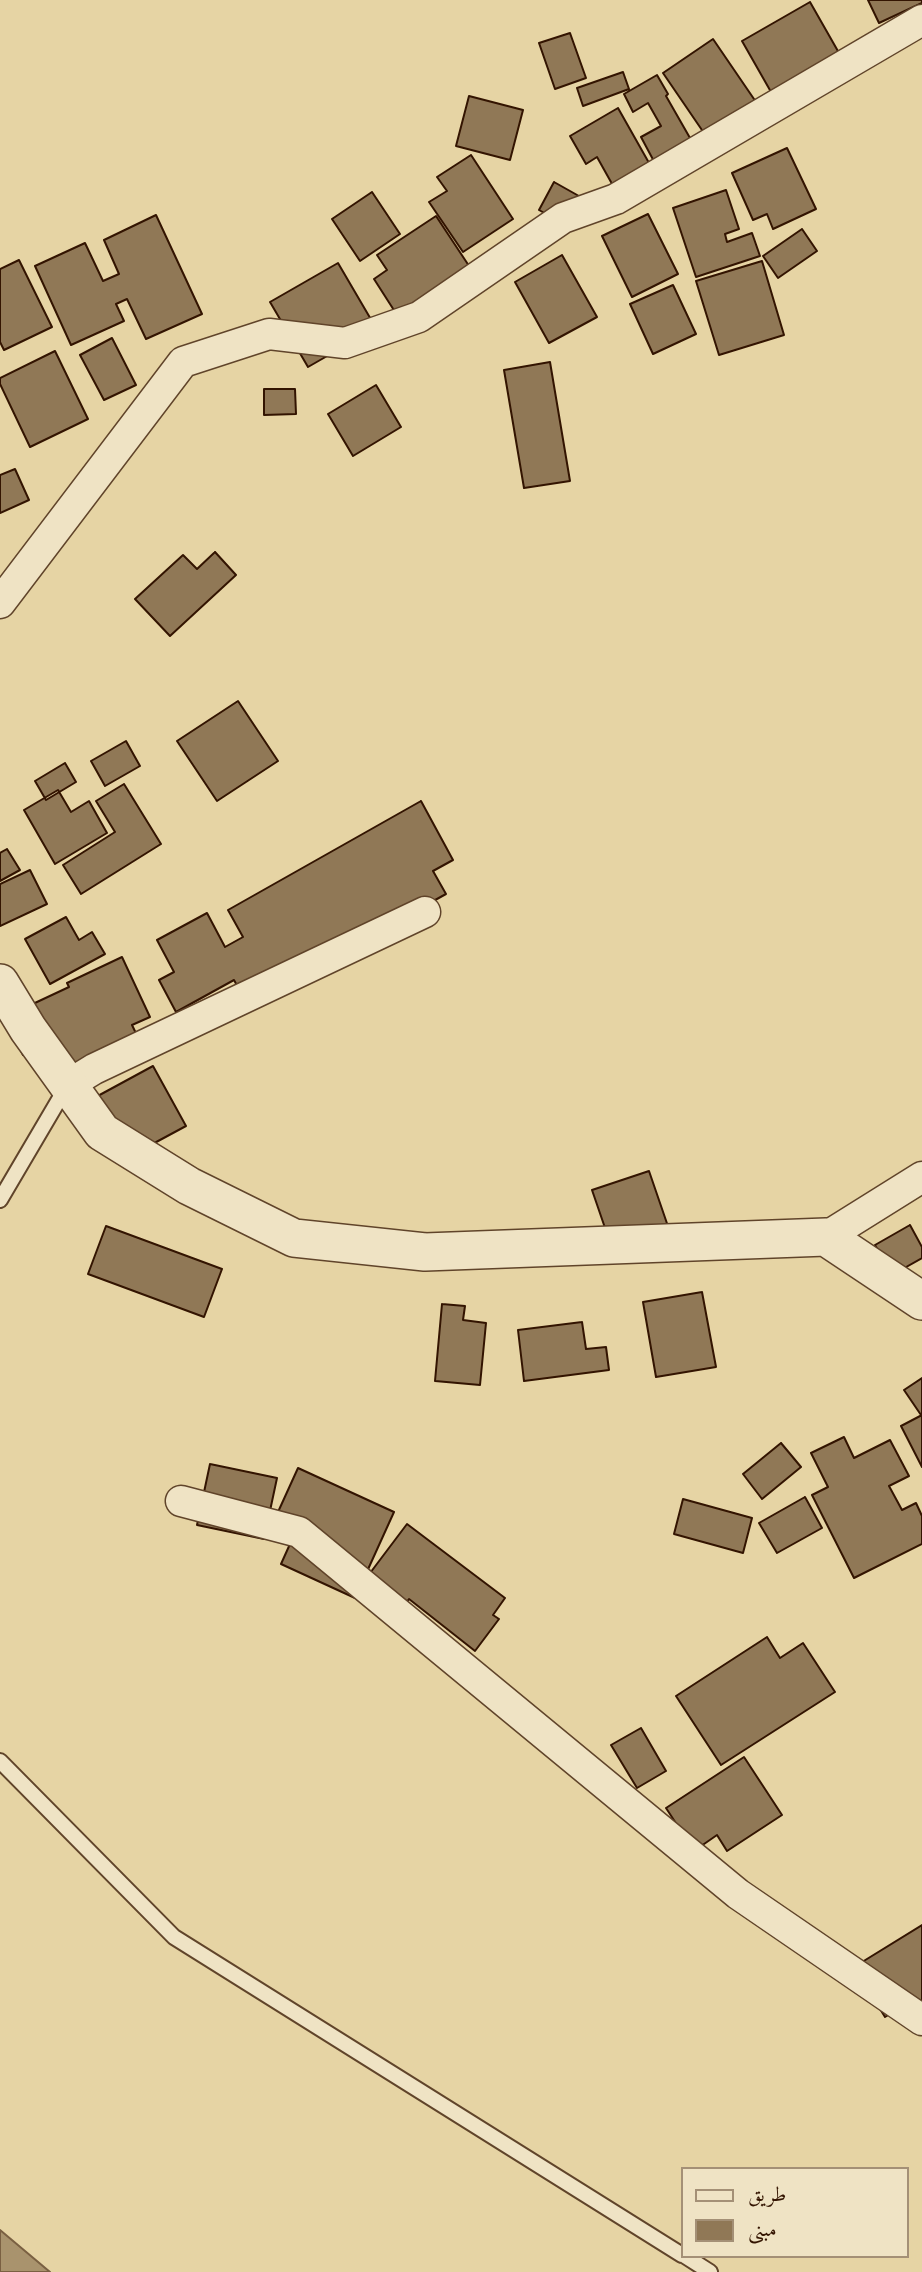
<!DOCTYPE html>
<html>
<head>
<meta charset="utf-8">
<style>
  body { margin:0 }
  #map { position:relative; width:922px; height:2272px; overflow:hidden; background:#e6d4a4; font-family:Cardo,Amiri,serif }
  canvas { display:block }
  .legend { position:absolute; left:681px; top:2167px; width:228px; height:91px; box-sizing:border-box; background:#efe3c4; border:2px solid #a49076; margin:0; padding:9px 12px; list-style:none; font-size:21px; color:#331401 }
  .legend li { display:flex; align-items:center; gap:14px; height:35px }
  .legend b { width:35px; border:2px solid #a49076 }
</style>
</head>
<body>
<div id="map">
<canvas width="922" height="2272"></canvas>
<ul class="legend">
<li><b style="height:9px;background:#efe3c4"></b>طريق</li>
<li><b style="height:19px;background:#907856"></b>مبنى</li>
</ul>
</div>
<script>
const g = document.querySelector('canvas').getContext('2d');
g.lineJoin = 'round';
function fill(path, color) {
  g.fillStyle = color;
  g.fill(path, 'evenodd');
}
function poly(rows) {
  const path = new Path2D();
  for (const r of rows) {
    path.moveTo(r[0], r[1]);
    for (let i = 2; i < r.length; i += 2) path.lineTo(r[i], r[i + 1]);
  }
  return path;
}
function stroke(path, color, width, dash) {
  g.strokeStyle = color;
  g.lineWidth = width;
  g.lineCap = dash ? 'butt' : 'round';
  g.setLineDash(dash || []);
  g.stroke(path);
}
const water = poly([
  [0,2230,50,2272,0,2272,0,2230]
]);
const building = poly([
  [868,0,922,0,922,3,879,23,868,0],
  [810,2,851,74,783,113,742,41,810,2],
  [570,33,586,78,555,89,539,43,570,33],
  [713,39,769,121,719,155,663,73,713,39],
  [623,72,629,89,583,106,577,88,623,72],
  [657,75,668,94,666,96,694,145,657,167,641,137,661,126,648,103,633,112,624,94,657,75],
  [469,96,523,110,510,160,456,146,469,96],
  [618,108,653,170,616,191,597,157,586,164,570,136,618,108],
  [787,148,816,209,773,229,767,214,753,220,732,173,787,148],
  [471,155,513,219,463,252,429,202,447,191,437,177,471,155],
  [554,182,586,200,571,228,539,210,554,182],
  [726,190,739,229,725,234,727,242,752,233,760,256,696,277,673,208,726,190],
  [372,192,400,234,360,261,332,219,372,192],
  [648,214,678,274,632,297,602,236,648,214],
  [156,215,202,314,146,339,127,299,116,304,124,321,71,345,35,266,85,243,103,281,119,274,104,240,156,215],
  [436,216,479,281,406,329,374,279,387,270,377,255,436,216],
  [802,229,817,251,778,278,763,256,802,229],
  [562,255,597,317,549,343,515,282,562,255],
  [19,260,52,327,4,350,0,342,0,269,19,260],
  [762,261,784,335,719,355,696,281,762,261],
  [338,263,376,328,308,367,270,302,338,263],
  [673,285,696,334,653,354,630,304,673,285],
  [112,338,136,385,104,400,80,355,112,338],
  [55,351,88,419,30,447,0,384,0,378,55,351],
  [550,362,570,481,524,488,504,370,550,362],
  [376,385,401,427,353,456,328,414,376,385],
  [264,389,295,389,296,414,264,415,264,389],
  [15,469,29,500,0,513,0,475,15,469],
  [215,552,236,575,170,636,135,599,183,555,197,569,215,552],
  [238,701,278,761,217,801,177,741,238,701],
  [126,741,140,766,105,786,91,761,126,741],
  [65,763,76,782,46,800,35,781,65,763],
  [124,784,161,844,81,894,63,865,115,832,96,801,124,784],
  [58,790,71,812,89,801,107,833,55,864,24,810,58,790],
  [421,801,453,860,433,871,446,894,247,1004,234,980,176,1012,159,980,174,972,157,940,207,913,225,947,243,937,228,910,421,801],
  [7,849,20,870,0,881,0,853,7,849],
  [30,870,47,904,0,926,0,884,30,870],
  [66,917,79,940,92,932,105,954,50,984,25,939,66,917],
  [122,957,150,1017,132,1025,143,1048,54,1091,35,1050,23,1055,5,1017,69,987,67,983,122,957],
  [153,1066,186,1126,121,1161,83,1104,153,1066],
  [649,1171,672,1238,615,1257,592,1190,649,1171],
  [910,1225,922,1247,922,1258,892,1275,875,1245,910,1225],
  [106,1226,222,1269,204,1317,88,1274,106,1226],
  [702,1292,716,1367,656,1377,643,1302,702,1292],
  [442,1304,465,1306,463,1320,486,1323,480,1385,435,1381,442,1304],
  [582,1322,586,1349,606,1347,609,1370,524,1381,518,1330,582,1322],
  [922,1378,922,1414,921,1415,904,1390,922,1378],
  [922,1415,922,1467,901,1426,922,1415],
  [844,1437,854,1458,890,1440,909,1476,889,1486,902,1510,916,1503,922,1516,922,1544,854,1578,812,1495,828,1487,811,1453,844,1437],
  [781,1443,801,1467,762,1499,743,1474,781,1443],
  [210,1464,277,1478,264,1539,197,1525,210,1464],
  [298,1468,394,1512,355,1598,281,1564,290,1544,268,1534,298,1468],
  [805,1497,822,1528,777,1553,759,1523,805,1497],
  [683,1499,752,1518,743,1553,674,1534,683,1499],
  [407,1524,505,1598,493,1615,499,1619,475,1651,409,1599,393,1621,355,1593,407,1524],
  [767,1637,780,1658,803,1643,835,1692,721,1765,676,1696,767,1637],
  [641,1728,666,1771,637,1788,611,1745,641,1728],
  [744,1757,782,1815,727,1851,717,1835,694,1851,666,1808,744,1757],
  [922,1925,922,2009,912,2001,885,2017,854,1967,922,1925]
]);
const service = poly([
  [0,1200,67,1086],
  [0,1761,174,1937,682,2255],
  [685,2256,710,2272]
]);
const minor = poly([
  [0,603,183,362,269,334,345,343,419,317,563,218,616,199,922,20],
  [68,1085,94,1069,425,912],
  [826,1237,922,1177],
  [181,1501,299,1532,738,1894,922,2020]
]);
const tertiary = poly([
  [0,983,28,1029,102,1132,189,1186,294,1238,425,1252,826,1237,922,1301]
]);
fill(water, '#a9936d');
stroke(water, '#7a6042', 2);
fill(building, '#907856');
stroke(building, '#331401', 2);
stroke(service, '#60442a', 18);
stroke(minor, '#60442a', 33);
stroke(tertiary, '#60442a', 40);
stroke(service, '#efe3c4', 14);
stroke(minor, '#efe3c4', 30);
stroke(tertiary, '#efe3c4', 37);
</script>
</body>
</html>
